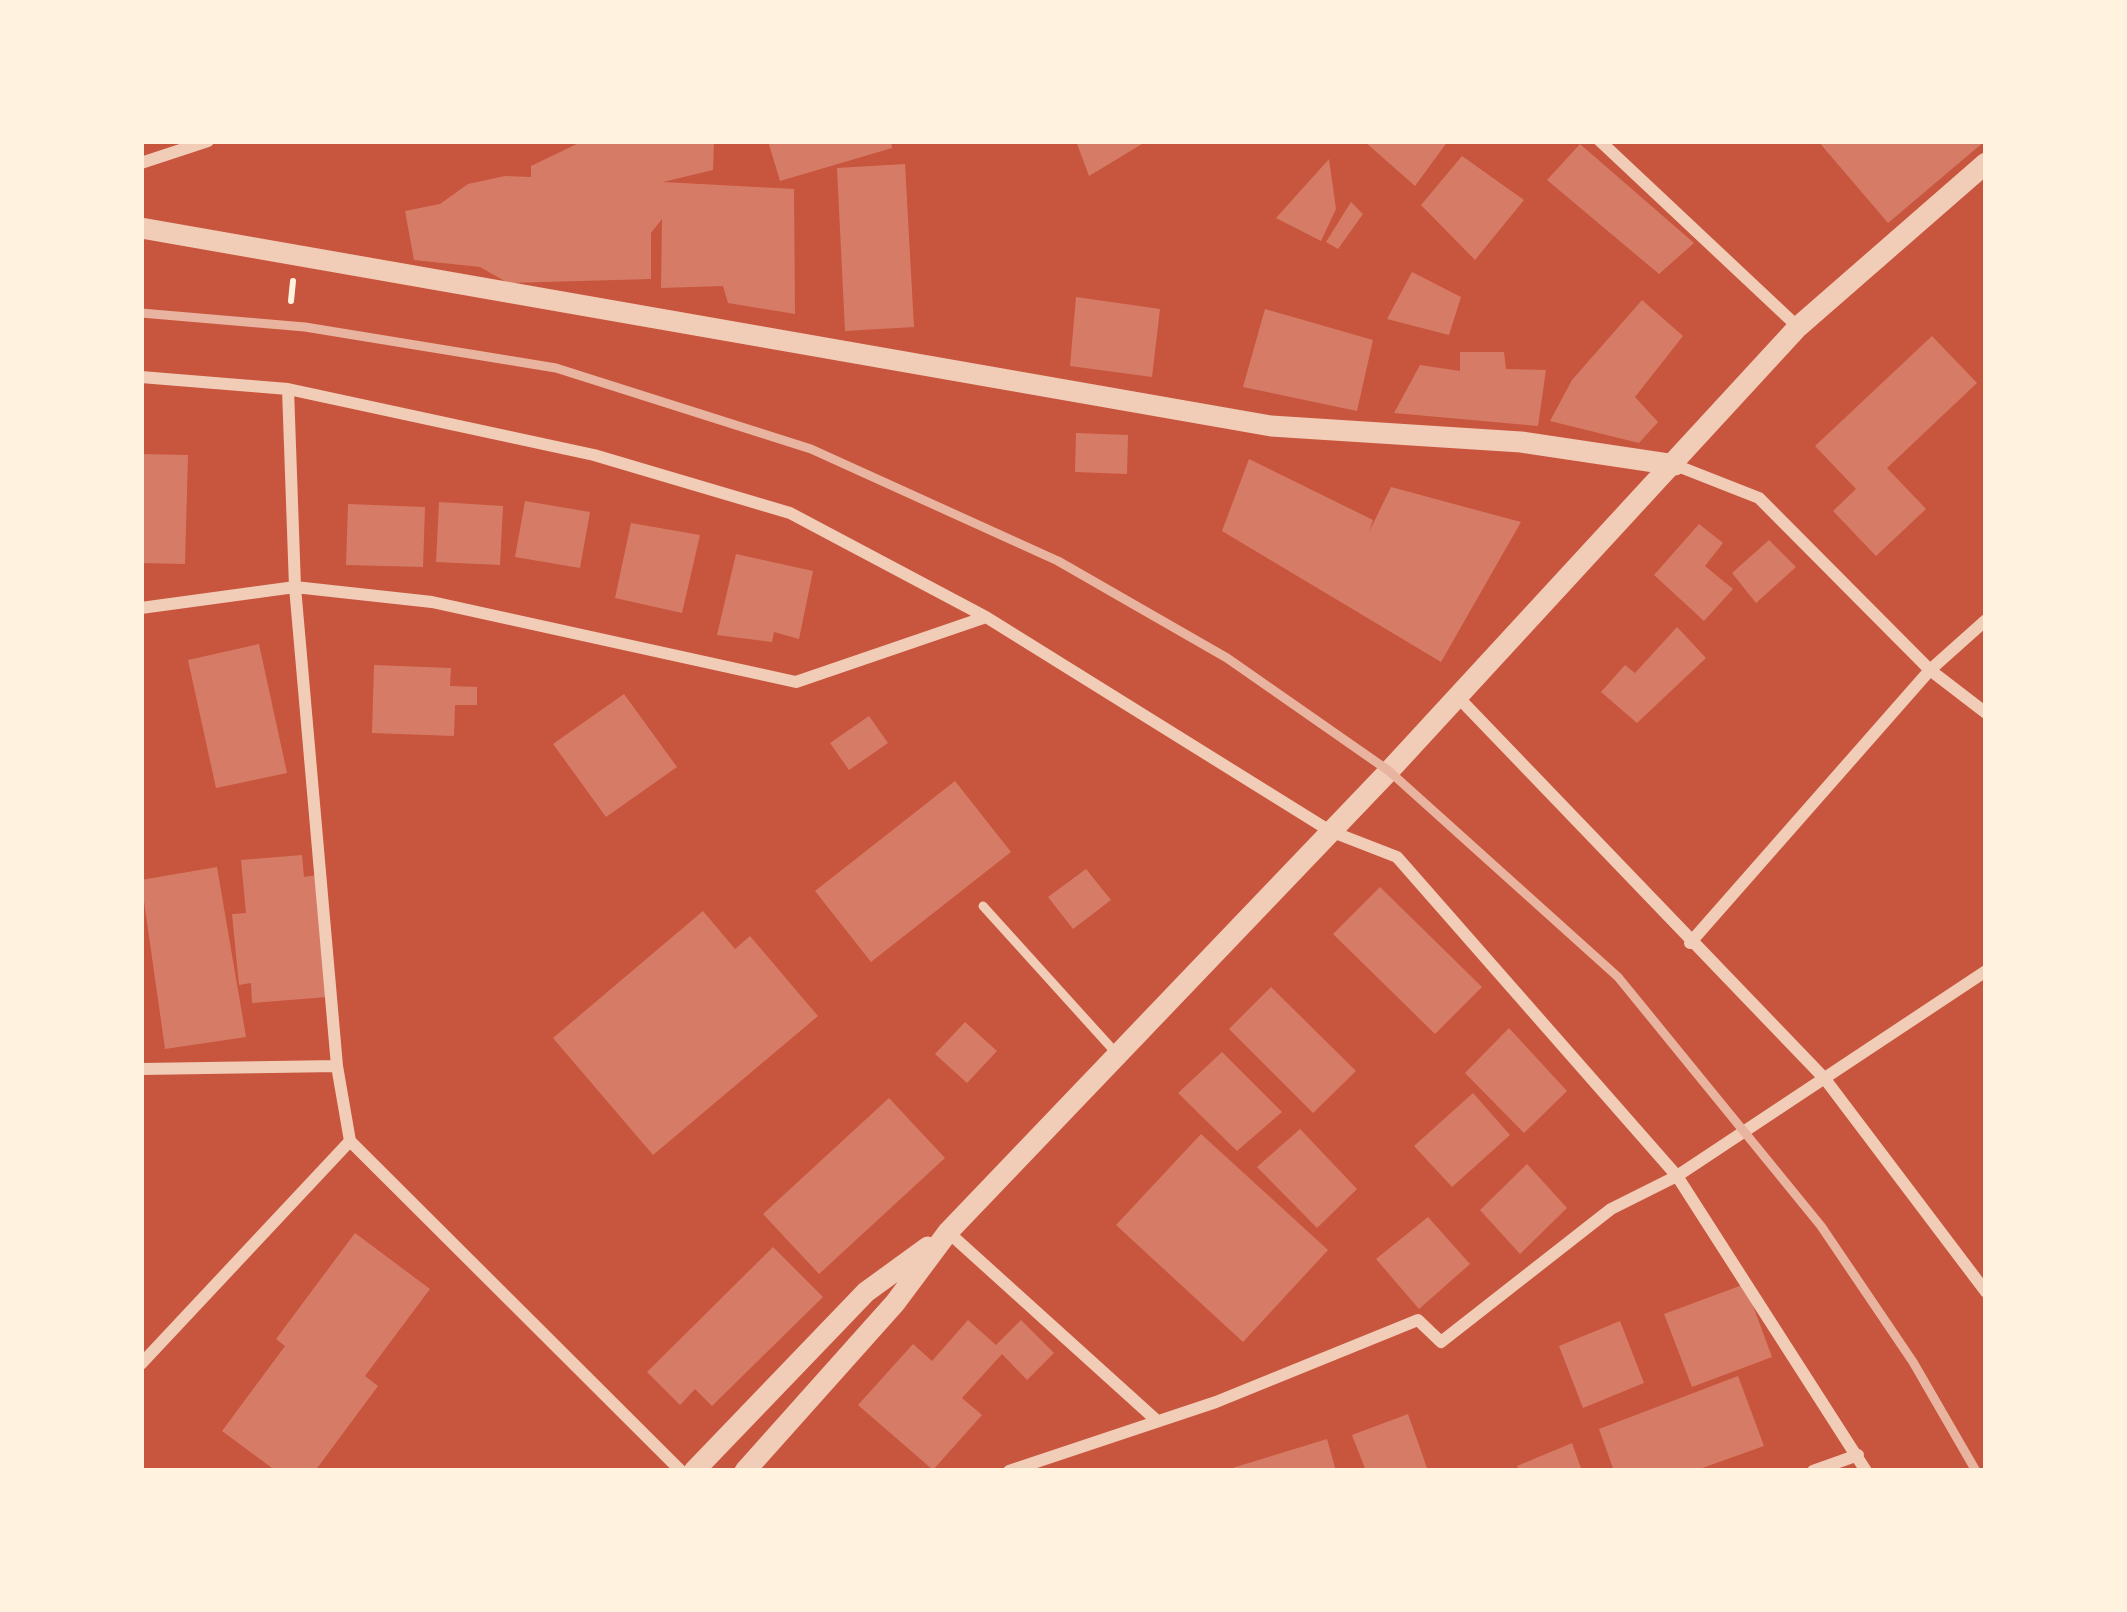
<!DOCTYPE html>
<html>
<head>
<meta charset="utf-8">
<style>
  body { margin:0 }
  #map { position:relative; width:2127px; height:1612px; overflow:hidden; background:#c8553d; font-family:"DejaVu Sans",sans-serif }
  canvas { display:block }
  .frame { position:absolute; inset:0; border:144px solid #fff3e0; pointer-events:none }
</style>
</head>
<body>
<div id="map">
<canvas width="2127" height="1612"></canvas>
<div class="frame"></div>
</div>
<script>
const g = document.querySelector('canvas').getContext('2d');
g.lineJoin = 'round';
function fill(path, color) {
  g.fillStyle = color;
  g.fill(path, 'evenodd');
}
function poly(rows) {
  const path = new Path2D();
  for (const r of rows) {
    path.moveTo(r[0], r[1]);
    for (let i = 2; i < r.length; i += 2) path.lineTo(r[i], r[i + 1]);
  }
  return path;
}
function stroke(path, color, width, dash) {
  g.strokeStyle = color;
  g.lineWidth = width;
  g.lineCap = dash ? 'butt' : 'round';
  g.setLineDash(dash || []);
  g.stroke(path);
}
const building = poly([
  [583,141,714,141,713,170,663,182,794,189,795,314,728,303,723,286,661,288,662,219,651,233,651,279,508,283,480,267,414,260,405,211,440,204,468,184,505,176,531,177,531,166],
  [768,141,891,141,892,148,780,181],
  [1076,141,1147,141,1089,176],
  [1364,141,1448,141,1415,186],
  [1818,141,1985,141,1888,223],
  [1580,144,1694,243,1659,274,1547,180],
  [1462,156,1524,200,1475,260,1421,205],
  [1329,159,1336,209,1321,241,1276,218],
  [905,164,914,327,845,331,837,168],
  [1351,202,1363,214,1338,249,1326,242],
  [1412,272,1461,297,1449,335,1387,319],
  [1076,297,1160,309,1152,377,1070,366],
  [1642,300,1683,336,1635,397,1658,422,1639,443,1550,421,1572,380],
  [1265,309,1373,340,1357,411,1243,387],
  [1932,336,1977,383,1887,468,1926,509,1876,556,1833,511,1856,489,1815,446],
  [1460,352,1504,352,1506,369,1546,370,1538,426,1394,413,1420,365,1460,371],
  [1076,433,1128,435,1127,474,1075,472],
  [141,454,188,455,185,564,141,563],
  [1249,459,1373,520,1369,532,1391,487,1521,522,1441,662,1222,531],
  [525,501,590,512,580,568,515,557],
  [439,502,503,506,500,565,436,562],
  [348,504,425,507,423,567,346,565],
  [631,523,700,535,682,613,615,598],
  [1699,524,1723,543,1705,566,1733,589,1704,621,1654,575],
  [1769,540,1796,567,1756,603,1732,573],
  [736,554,813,571,799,639,774,632,772,642,717,635],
  [1677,627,1706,658,1637,723,1601,692,1625,665,1635,673],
  [259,644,287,773,216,788,188,660],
  [374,665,451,668,450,686,477,687,477,705,455,705,454,736,372,733],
  [624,694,677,767,606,817,553,744],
  [869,716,888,743,849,770,830,743],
  [955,781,1011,852,871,962,815,891],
  [302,855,304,877,317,875,327,997,252,1003,251,983,239,985,232,914,246,913,241,860],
  [217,867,246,1037,165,1049,141,880],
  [1086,869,1111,900,1073,929,1048,897],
  [1380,887,1482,987,1435,1034,1333,934],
  [703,911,735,949,750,936,818,1016,653,1155,553,1038],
  [1271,987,1356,1071,1313,1113,1229,1029],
  [965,1022,997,1051,967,1083,935,1054],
  [1509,1028,1567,1091,1524,1133,1465,1073],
  [1222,1052,1282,1112,1237,1151,1178,1093],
  [1473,1093,1510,1135,1452,1187,1414,1146],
  [889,1098,945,1158,819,1274,763,1214],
  [1300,1129,1357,1189,1317,1228,1257,1167],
  [1201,1134,1328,1250,1243,1342,1116,1225],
  [1527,1164,1567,1208,1520,1254,1480,1210],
  [1428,1217,1470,1264,1419,1309,1376,1259],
  [355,1233,430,1289,365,1376,378,1386,315,1471,276,1471,222,1431,285,1346,276,1339],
  [773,1247,823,1297,712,1406,695,1389,680,1405,647,1372],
  [1745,1284,1772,1357,1692,1387,1664,1314],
  [968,1320,996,1345,1021,1320,1054,1353,1027,1380,1002,1354,962,1398,982,1415,933,1470,858,1405,913,1344,932,1361],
  [1620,1321,1644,1383,1583,1408,1559,1346],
  [1738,1376,1764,1446,1694,1471,1614,1471,1599,1429],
  [1408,1414,1428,1471,1366,1471,1352,1435],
  [1327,1439,1336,1471,1226,1471,1226,1470],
  [1572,1443,1582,1471,1519,1471,1517,1466]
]);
const path = poly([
  [291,301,293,281]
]);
const service = poly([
  [983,906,1116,1053]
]);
const minor = poly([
  [1600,141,1798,327],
  [141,163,208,141],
  [141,377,288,389,594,455,790,513,986,617,796,682,432,602,295,587,141,608],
  [288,389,295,587,337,1066,350,1141,681,1471],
  [1675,465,1759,498,1930,670,1986,713],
  [986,617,1330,831,1397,857,1677,1176,1866,1471],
  [1456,695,1825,1079,1986,1292],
  [1690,943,1930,670,1986,620],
  [141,1069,337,1066],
  [948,1232,1155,1419],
  [141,1364,350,1141],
  [1009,1471,1216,1402,1418,1320,1441,1342,1611,1209,1677,1176,1986,971],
  [1813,1471,1858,1455]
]);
const tertiary = poly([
  [141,228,1271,426,1521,442,1675,465],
  [694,1471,866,1292,928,1247],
  [745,1471,895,1303,948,1232,1389,771,1798,327,1986,163]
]);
const rail = poly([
  [141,313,305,327,556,368,811,449,1058,561,1227,658,1389,771,1618,977,1821,1226,1913,1362,1976,1471]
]);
fill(building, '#d67c66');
stroke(path, '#fff3e0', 6);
stroke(service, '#f1ccb7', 9);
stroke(minor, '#f1ccb7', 12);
stroke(tertiary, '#f1ccb7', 21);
stroke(rail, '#e9b49f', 9);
</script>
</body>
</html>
